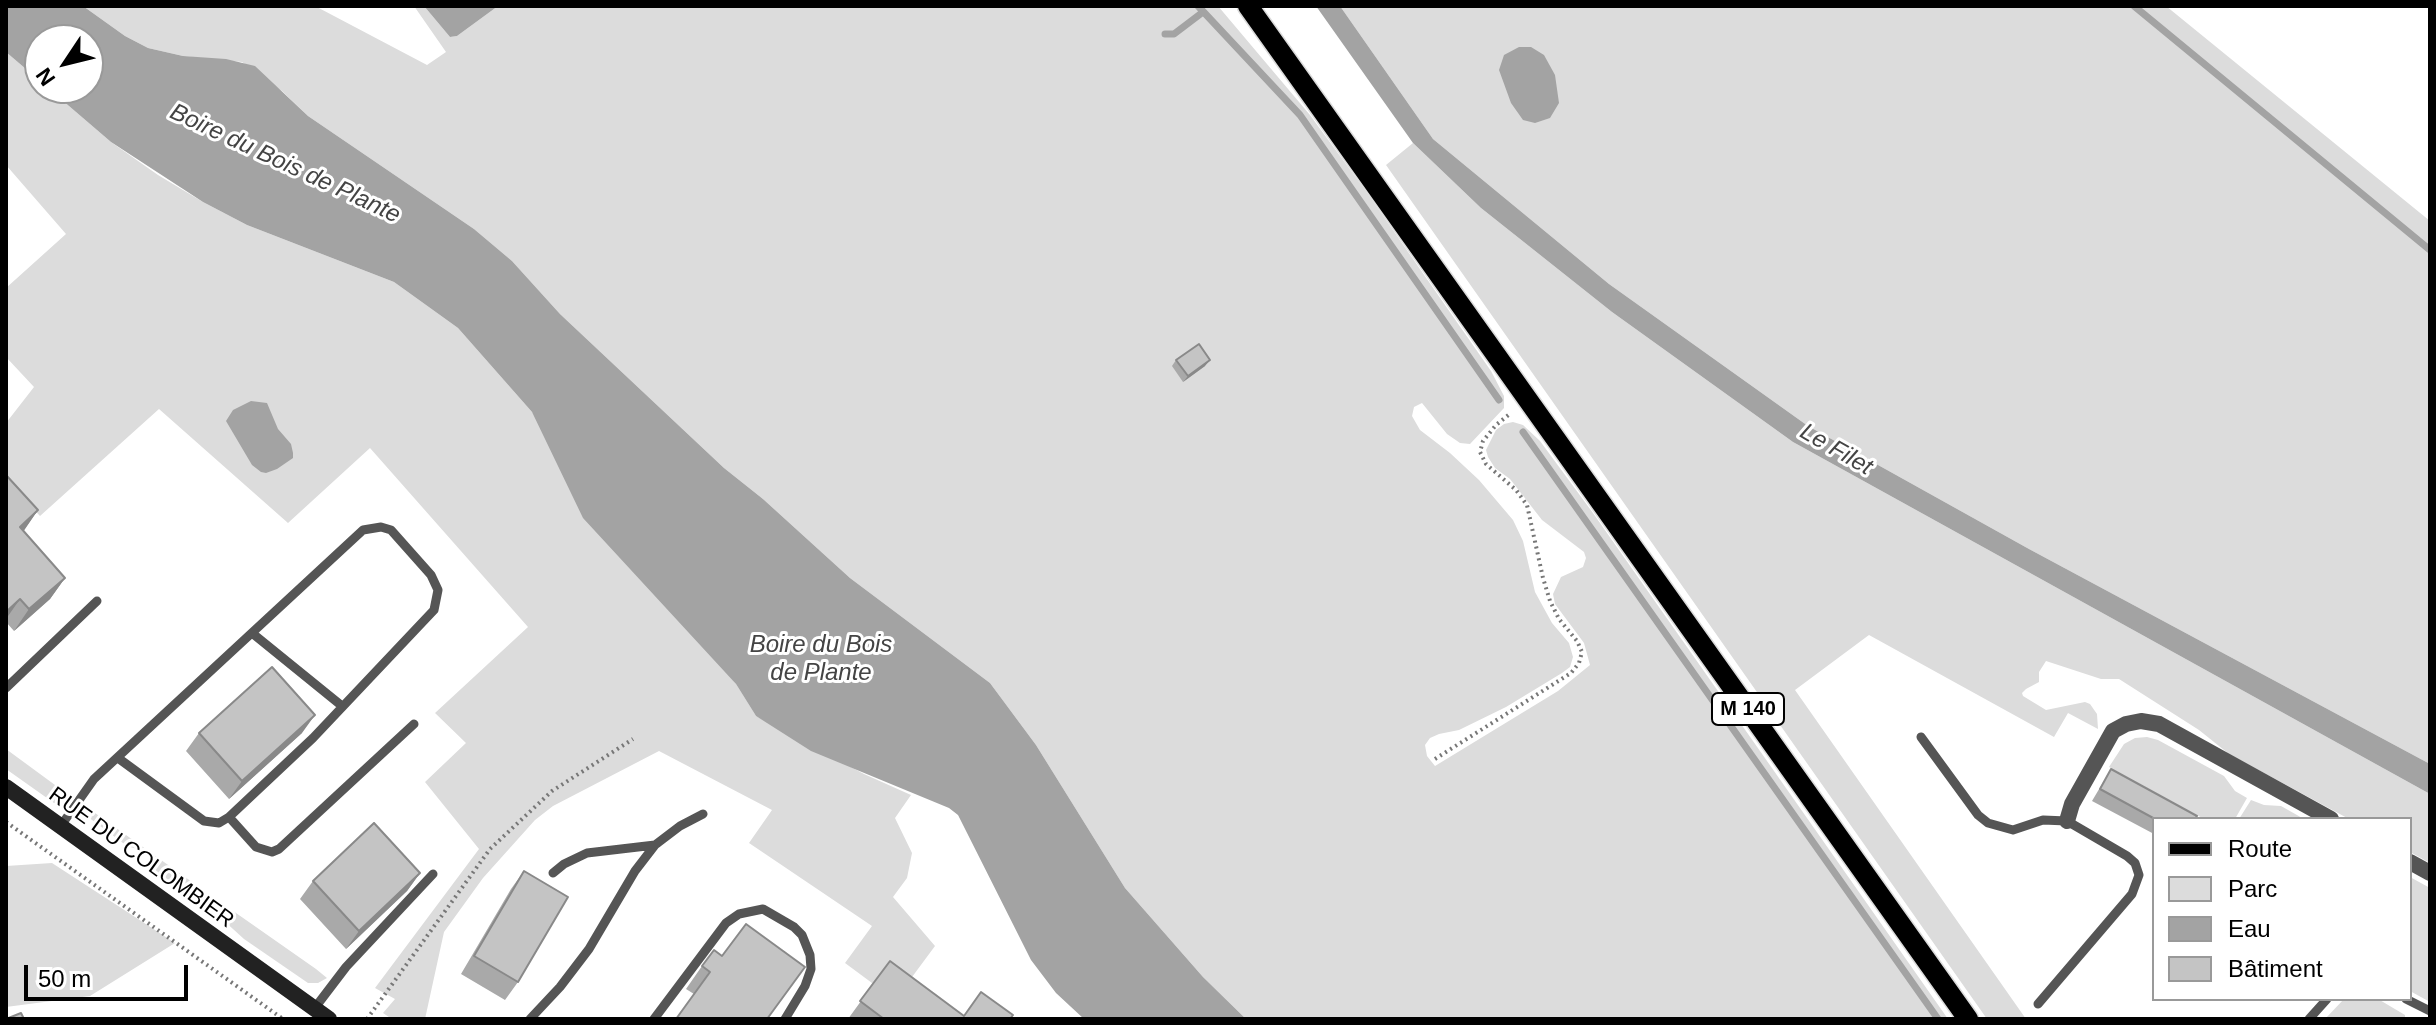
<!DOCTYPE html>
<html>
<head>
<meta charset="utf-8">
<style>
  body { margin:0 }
  #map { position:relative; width:2436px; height:1025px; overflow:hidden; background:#fff; font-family:Arial,sans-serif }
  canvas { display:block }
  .frame { position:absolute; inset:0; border:8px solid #000; pointer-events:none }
  .legend { position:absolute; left:2152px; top:817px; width:260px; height:184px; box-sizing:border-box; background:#fff; border:2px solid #999; margin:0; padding:10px 14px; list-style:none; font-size:24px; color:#000 }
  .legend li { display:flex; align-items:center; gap:16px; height:40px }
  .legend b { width:40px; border:2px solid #999 }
  .north { position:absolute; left:24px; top:24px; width:80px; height:80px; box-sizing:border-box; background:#fff; border:2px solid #999; border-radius:50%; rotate:235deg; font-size:22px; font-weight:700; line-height:32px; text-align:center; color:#000 }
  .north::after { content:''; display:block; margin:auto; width:28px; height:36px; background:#000; clip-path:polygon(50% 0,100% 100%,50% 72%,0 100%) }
  .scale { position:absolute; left:24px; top:965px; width:164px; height:36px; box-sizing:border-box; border:4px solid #000; border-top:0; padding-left:10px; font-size:24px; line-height:28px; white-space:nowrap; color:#000; -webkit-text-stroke:6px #fff; paint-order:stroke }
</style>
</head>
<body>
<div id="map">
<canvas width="2436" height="1025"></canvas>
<div class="frame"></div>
<ul class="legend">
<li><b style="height:10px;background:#000"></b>Route</li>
<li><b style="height:22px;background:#dcdcdc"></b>Parc</li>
<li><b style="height:22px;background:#a3a3a3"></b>Eau</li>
<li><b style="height:22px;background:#c4c4c4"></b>Bâtiment</li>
</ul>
<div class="north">N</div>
<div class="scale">50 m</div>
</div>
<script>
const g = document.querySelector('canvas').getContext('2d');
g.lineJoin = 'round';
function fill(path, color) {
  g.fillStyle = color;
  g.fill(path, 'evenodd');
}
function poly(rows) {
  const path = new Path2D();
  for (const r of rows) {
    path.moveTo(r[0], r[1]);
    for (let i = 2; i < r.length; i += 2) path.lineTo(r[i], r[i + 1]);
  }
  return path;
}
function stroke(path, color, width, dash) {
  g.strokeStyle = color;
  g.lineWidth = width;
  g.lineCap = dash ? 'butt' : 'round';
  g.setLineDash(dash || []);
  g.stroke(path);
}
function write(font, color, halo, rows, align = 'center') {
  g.font = font + ' Arial,sans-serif';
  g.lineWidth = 6;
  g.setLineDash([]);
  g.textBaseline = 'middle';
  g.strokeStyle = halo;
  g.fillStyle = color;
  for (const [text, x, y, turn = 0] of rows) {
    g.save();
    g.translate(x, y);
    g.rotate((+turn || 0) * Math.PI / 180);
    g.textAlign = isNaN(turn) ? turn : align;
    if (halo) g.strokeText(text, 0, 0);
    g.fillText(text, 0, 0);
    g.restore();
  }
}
const green = poly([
  [83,6,315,6,427,65,446,52,414,6,424,6,450,37,457,36,498,6,1218,6,1310,115,1365,190,1491,371,1504,396,1504,408,1470,444,1460,443,1447,434,1422,403,1414,407,1412,416,1420,430,1450,453,1479,480,1513,520,1523,541,1535,592,1552,623,1569,643,1573,657,1570,667,1562,673,1506,707,1459,730,1439,734,1430,738,1425,745,1427,756,1435,766,1558,691,1590,665,1584,643,1555,604,1553,594,1561,577,1583,567,1586,558,1584,552,1542,520,1510,479,1495,468,1488,457,1486,450,1496,430,1504,424,1513,422,1523,425,1540,441,1593,513,1948,1019,1246,1019,1203,977,1125,888,1036,745,990,683,850,578,763,499,724,468,560,314,512,261,474,229,308,116,282,91,242,62,183,56,148,48,125,36],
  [1340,6,2166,6,2430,221,2430,764,2029,549,1808,426,1609,284,1433,139],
  [6,52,40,81,40,88,48,88,111,142,158,175,203,202,247,225,394,282,458,328,532,412,736,684,756,716,864,774,911,795,895,818,912,853,907,878,893,897,935,946,895,1000,845,963,872,926,749,843,772,810,659,751,553,806,535,820,483,878,444,932,425,1019,392,1019,383,1013,395,999,375,988,479,849,425,782,466,743,435,713,528,627,370,448,288,523,159,409,40,516,6,480,6,423,34,387,6,357,6,288,66,234,6,165],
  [1413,143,1481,208,1612,312,1793,442,2430,794,2430,863,2410,852,2410,819,2349,819,2229,754,2199,730,2119,679,2101,679,2046,661,2039,672,2039,682,2026,689,2022,693,2023,696,2046,710,2085,702,2090,704,2097,714,2098,729,2068,713,2054,737,1869,635,1795,690,2026,1019,1987,1019,1386,165],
  [2147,737,2158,740,2224,776,2235,791,2247,798,2235,819,2204,819,2109,767,2124,744,2135,738],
  [6,749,70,796,66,801,54,803,6,769],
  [2251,800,2264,805,2281,806,2304,819,2239,819],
  [88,808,119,830,192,882,181,889,168,886,157,875,154,860,144,851,127,846,88,817,85,813],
  [52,863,175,943,90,996,6,1007,6,866],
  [2410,877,2430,888,2430,1002,2410,991],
  [226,906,316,969,327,978,318,983,308,983,244,939,222,919,222,912],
  [2344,999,2378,999,2405,1015,2405,1019,2325,1019]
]);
const water = poly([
  [6,6,83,6,125,36,148,48,183,56,226,59,255,66,308,116,474,229,512,261,560,314,724,468,763,499,850,578,990,683,1036,745,1125,888,1203,977,1246,1019,1084,1019,1056,993,1031,960,958,815,949,808,811,751,756,716,736,684,583,518,532,412,458,328,394,282,247,225,203,202,111,142,48,88,88,88,88,40,40,40,40,81,6,52],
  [424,6,498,6,457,36,450,37],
  [1316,6,1340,6,1433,139,1609,284,1808,426,2029,549,2430,764,2430,794,1793,442,1612,312,1481,208,1413,143],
  [1519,47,1531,47,1544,55,1555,75,1559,103,1550,118,1535,123,1523,120,1511,103,1499,70,1504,55],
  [251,401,267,403,278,429,291,444,293,453,293,458,277,469,266,473,261,472,252,465,226,421,233,410]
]);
const stream = poly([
  [1198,6,1300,115,1499,400],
  [2134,6,2430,250],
  [1165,34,1174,34,1203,12],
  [1523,432,1938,1019]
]);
const path = poly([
  [1435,759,1571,673,1579,663,1582,652,1577,641,1559,619,1550,601,1543,578,1527,505,1516,490,1486,464,1480,452,1483,441,1496,425,1511,413],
  [6,822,283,1019],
  [367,1019,490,849,552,791,633,739]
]);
const lane = poly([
  [252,633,342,706],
  [6,688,97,601],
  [1921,737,1978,815,1988,823,2013,830,2043,820,2067,821,2127,856,2135,863,2139,875,2132,894,2038,1004],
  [229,817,256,847,272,852,279,849,414,724],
  [60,827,94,779,363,530,381,527,391,530,431,575,438,590,434,610,313,738,229,817,219,823,204,821,118,758],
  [553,873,564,864,587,853,655,845],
  [2406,999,2430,1011],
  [314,1009,346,967,433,874],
  [530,1019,560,987,589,949,635,871,655,845,680,826,703,814],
  [654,1019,726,923,739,914,763,909,794,927,802,935,810,955,811,969,805,986,785,1019],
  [2309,1019,2327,999]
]);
const street = poly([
  [2067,821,2072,804,2113,731,2126,724,2141,721,2159,724,2331,819],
  [2410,862,2430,873]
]);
const secondary = poly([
  [6,787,329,1019]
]);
const primary = poly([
  [1248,6,1968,1019]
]);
const wall = poly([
  [1176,360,1205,366,1183,382,1172,366],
  [6,475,38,510,23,531,65,578,50,599,14,631,6,622],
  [199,733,302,733,229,799,186,751],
  [2111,769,2154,819,2154,834,2092,801],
  [524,871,518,982,505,1000,461,974,511,889],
  [420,873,407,891,346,949,300,899,313,881],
  [722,956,694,994,686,989,702,966],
  [890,961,964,1016,1010,1019,848,1019]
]);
const shadedWall = poly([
  [1210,360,1205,366,1183,382,1188,376],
  [38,510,23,532,20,527],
  [65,578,50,599,14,631,29,609],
  [20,599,6,619,6,612],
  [315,715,302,733,229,799,242,781],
  [420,873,407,891,346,949,359,931]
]);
const building = poly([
  [1199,344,1210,360,1188,376,1176,360,1199,344],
  [6,475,38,510,20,527,65,578,29,609,20,599,6,612,6,475],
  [272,667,315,715,242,781,199,733,272,667],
  [2111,769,2197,816,2195,819,2155,819,2100,789,2111,769],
  [374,823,420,873,359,931,313,881,374,823],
  [524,871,568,897,518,982,474,956,524,871],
  [746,924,805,967,767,1019,676,1019,710,972,702,966,714,950,722,956,746,924],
  [890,961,964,1016,981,992,1013,1015,1010,1019,884,1019,860,1001,890,961],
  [21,1013,24,1019,6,1019,21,1013]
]);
const shields = [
  [1748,709,72]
];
const shieldNames = [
  ["M 140",1748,709]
];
const streetNames = [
  ["RUE DU COLOMBIER",141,858,36]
];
const waterNames = [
  ["Boire du Bois de Plante",285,164,25],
  ["Le Filet",1836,450,30],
  ["Boire du Bois",821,645],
  ["de Plante",821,673]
];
fill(green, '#dcdcdc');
fill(water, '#a3a3a3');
stroke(stream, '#a3a3a3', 7);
stroke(primary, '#dbdbdb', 23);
stroke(path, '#777', 4, [2, 4]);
stroke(lane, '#555', 9);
stroke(street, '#555', 16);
stroke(secondary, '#222', 16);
stroke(primary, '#000', 20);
fill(wall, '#a9a9a9');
fill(shadedWall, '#898989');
fill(building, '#c4c4c4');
stroke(building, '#898989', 2);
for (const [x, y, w] of shields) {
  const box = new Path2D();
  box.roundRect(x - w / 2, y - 16, w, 32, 6);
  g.fillStyle = '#fff';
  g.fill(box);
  stroke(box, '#000', 2);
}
write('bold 20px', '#000', null, shieldNames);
write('22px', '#000', '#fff', streetNames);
write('italic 24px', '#444', '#fff', waterNames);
</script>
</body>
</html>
